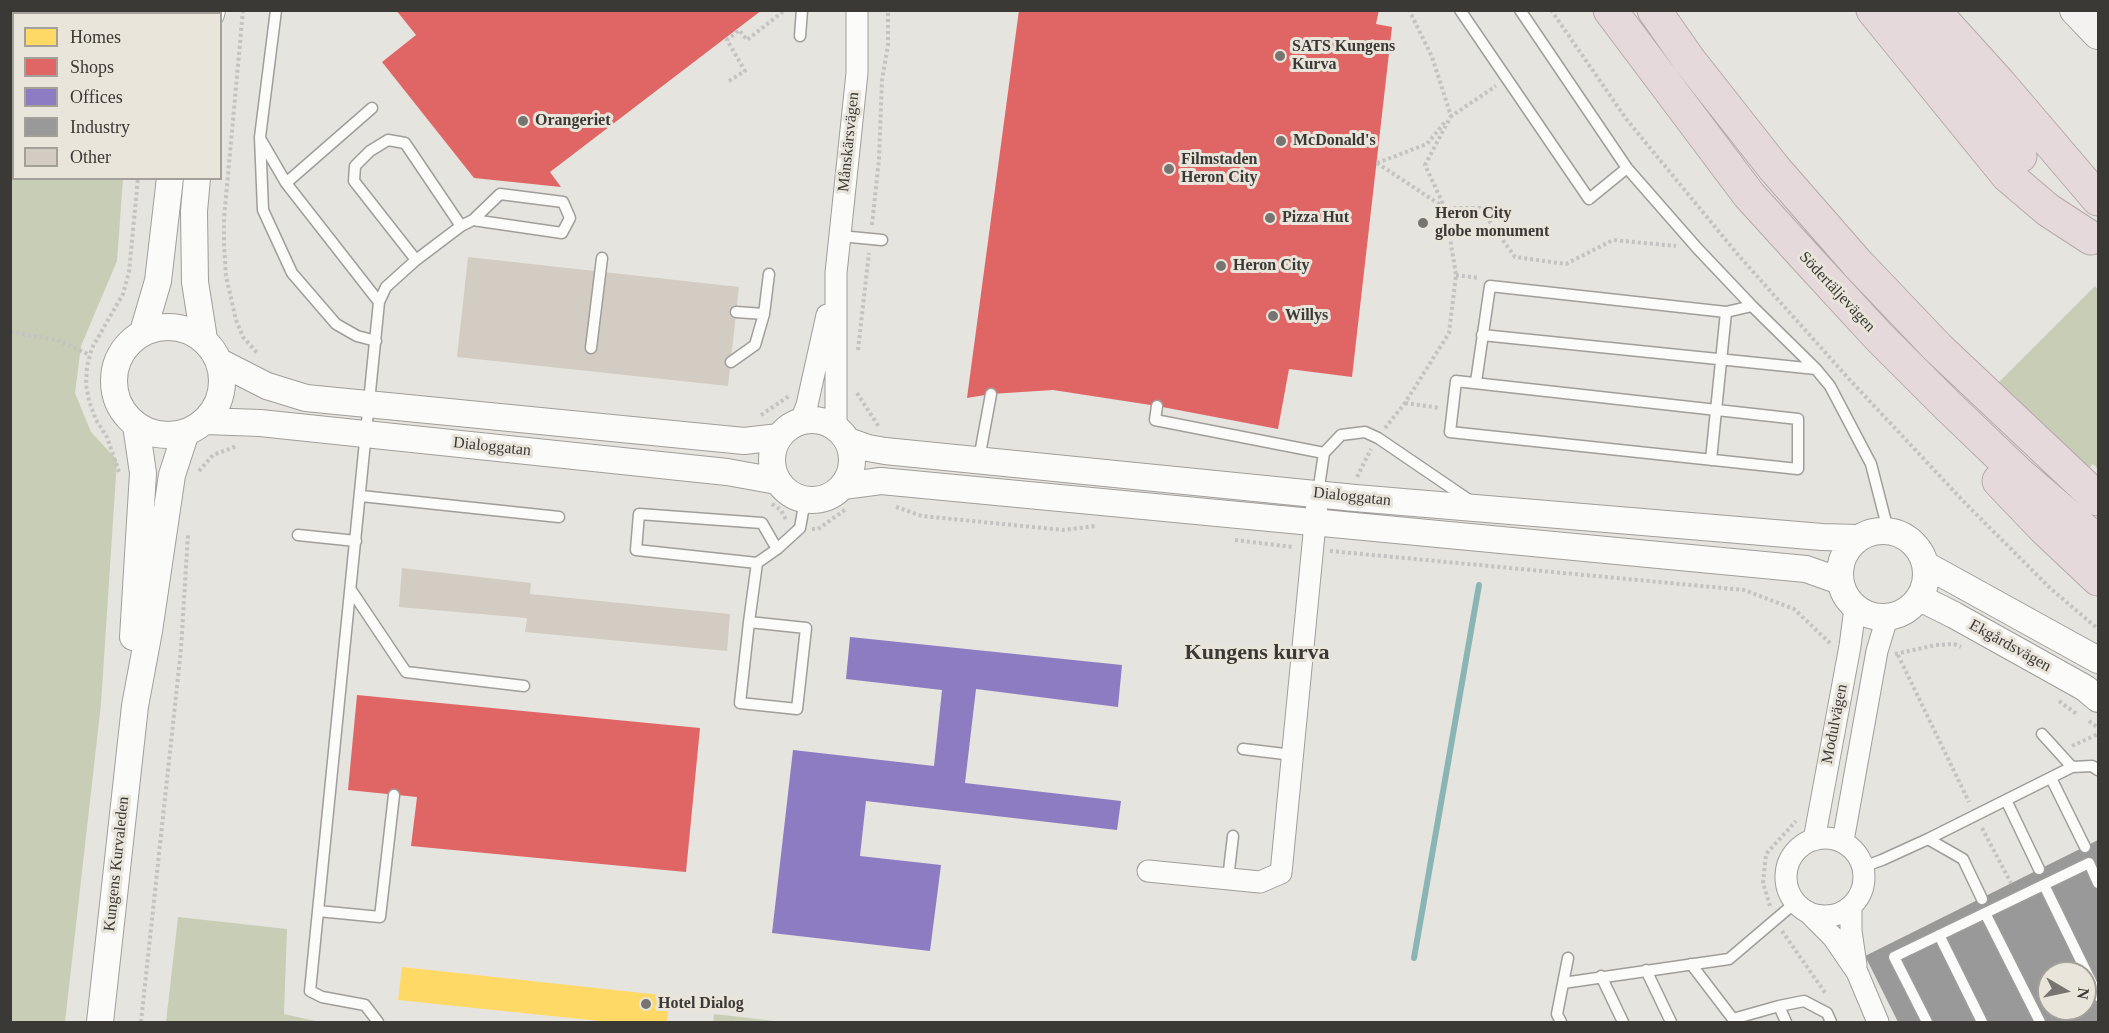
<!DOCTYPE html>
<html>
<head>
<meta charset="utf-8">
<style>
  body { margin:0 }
  #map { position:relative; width:2109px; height:1033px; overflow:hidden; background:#e6e4de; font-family:"Times New Roman",serif }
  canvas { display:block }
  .frame { position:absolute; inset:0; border:12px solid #3b3935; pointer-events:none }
  .legend { position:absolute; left:12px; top:12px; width:210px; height:168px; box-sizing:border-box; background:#e9e5db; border:2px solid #a3a099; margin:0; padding:8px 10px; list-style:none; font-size:18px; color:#3b3935 }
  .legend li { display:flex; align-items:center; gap:12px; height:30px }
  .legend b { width:30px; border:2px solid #a3a099 }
  .north { position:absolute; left:2037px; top:961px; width:60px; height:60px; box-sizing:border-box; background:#e9e5db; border:2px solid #a3a099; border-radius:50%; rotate:99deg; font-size:16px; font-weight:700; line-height:24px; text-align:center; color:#3b3935 }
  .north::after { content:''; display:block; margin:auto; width:21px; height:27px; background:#777570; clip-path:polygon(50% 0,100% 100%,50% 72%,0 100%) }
</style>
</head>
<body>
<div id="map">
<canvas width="2109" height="1033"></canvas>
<div class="frame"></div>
<ul class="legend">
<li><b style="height:16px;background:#ffd966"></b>Homes</li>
<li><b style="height:16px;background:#e06666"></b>Shops</li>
<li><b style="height:16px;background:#8e7cc3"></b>Offices</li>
<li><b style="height:16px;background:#999"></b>Industry</li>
<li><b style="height:16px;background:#d3ccc2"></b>Other</li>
</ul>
<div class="north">N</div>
</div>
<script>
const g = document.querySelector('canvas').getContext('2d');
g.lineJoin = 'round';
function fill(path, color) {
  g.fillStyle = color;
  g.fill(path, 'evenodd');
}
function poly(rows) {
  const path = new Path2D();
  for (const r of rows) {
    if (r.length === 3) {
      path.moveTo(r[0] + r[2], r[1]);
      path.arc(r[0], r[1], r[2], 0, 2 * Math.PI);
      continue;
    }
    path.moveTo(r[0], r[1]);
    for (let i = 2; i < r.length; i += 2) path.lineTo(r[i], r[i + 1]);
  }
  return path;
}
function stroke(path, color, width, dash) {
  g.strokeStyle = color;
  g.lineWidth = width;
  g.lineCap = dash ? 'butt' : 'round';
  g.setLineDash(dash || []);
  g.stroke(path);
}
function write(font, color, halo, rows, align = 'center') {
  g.font = font + ' "Times New Roman",serif';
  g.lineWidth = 6;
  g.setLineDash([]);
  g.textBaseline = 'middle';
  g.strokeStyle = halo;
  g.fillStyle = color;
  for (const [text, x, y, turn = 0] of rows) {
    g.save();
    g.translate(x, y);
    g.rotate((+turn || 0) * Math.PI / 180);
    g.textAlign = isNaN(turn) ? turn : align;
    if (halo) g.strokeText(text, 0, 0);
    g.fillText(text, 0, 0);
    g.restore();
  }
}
const green = poly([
  [10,11,136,11,136,14,14,14,14,178,123,179,117,261,81,346,75,393,91,432,117,460,101,704,65,1022,11,1022],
  [2095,286,2098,290,2098,469,2093,464,2084,473,1993,388],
  [178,917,287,929,284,1014,320,1022,166,1022],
  [714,1014,783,1022,713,1022]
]);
const homes = poly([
  [402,967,670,996,667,1022,609,1022,398,1000]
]);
const shops = poly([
  [396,10,762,10,550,172,561,187,474,178,382,62,416,35],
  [1019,10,1379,10,1376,24,1392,27,1352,377,1289,369,1278,429,1157,406,1053,390,991,394,967,398],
  [357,695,700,728,686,872,411,846,417,797,348,790]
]);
const offices = poly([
  [850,637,1122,665,1118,707,976,689,965,783,1121,801,1117,830,866,801,860,856,941,865,930,951,772,933,793,750,934,766,942,690,846,679]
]);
const industry = poly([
  [2098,840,2098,1022,1898,1022,1865,956],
  [2049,973,2085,973,2085,1009,2049,1009]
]);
const stream = poly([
  [1414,958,1479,585]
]);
const building = poly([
  [468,257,739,287,728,386,457,357],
  [402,568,531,583,530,594,730,614,727,651,525,632,527,618,399,607]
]);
const path = poly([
  [243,10,224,219,224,245,226,276,236,320,243,337,258,354],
  [1551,10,1627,120,1739,256,1849,379,1966,504,2050,588,2098,629],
  [154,14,154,10],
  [729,81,745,71,727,40,739,30,747,40,785,10],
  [1450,117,1496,86],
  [1377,163,1445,208,1480,208,1515,257,1566,264,1613,240,1676,246],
  [1377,163,1427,144,1445,122],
  [872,225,879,159,882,80,888,45,888,10],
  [1456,275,1479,278],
  [10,332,57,340,90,355],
  [858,350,869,253],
  [857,393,879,427],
  [1405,403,1440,408],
  [761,415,789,396],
  [1385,428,1405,403,1449,333,1456,275,1445,208,1425,165,1451,116,1432,57,1409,10],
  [199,471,213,455,237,446],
  [119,472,107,437,96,420,89,401,86,384,87,366,92,348,123,294,129,272,138,178],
  [1357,477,1371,449],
  [772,504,781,510,786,520],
  [896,507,922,516,1063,530,1096,526],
  [812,529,818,529,846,509],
  [1235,540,1293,547],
  [1330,551,1744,590,1794,609,1831,644],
  [1895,654,1936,645,1954,644,1961,647],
  [1898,655,1969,802],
  [2059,701,2077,714],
  [2089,721,2098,728],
  [2072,746,2098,734],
  [1982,828,2011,883],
  [1770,906,1763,883,1766,854,1796,821],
  [1782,931,1826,994],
  [141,1022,181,649,188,534]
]);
const service = poly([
  [276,10,260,137,263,210,292,273,336,324,357,336,376,341],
  [1460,10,1589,199,1627,168],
  [1520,10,1627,168,1697,248,1752,306,1816,369,1830,386,1871,464,1888,530],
  [800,36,802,10],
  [372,108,286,183,379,302],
  [261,140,286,183],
  [840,236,882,240],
  [416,260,354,181,355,166,370,151,388,140,405,143,461,226],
  [736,312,764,314],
  [1482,335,1816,369],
  [591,348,602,258],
  [731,362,755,345,764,314,769,274],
  [1456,381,1798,419,1798,469,1450,432,1456,381],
  [1476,382,1490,286,1726,312,1752,306],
  [1157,406,1155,420,1324,453,1318,493],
  [1324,453,1341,435,1365,432,1378,438,1472,502],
  [979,459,991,394],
  [1711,460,1726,312],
  [361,496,559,517],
  [298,535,356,541],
  [757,563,636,550,639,514,762,523,777,549],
  [351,590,406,672,524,686],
  [749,622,806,628,797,709,740,703,749,622,757,563,777,549,800,528,805,500],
  [2042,734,2072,767],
  [1243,749,1293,755],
  [2051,778,2085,847],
  [2006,800,2039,869],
  [1928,839,1963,859,1982,899],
  [1863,867,1882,860,1928,839,2072,767,2092,766,2098,770],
  [1228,879,1233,836],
  [2044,885,2098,996],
  [318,911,380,917,394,795],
  [1985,913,2040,1022],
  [1939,935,1982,1022],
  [1691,964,1733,1019,1779,1006,1804,1001,1827,1013,1831,1022],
  [1646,970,1671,1022],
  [1601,976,1623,1022],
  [1563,983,1729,959,1796,902],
  [1779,1006,1786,1022],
  [378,1022,365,1005,322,997,310,991,379,302,386,287,416,260,461,226,473,220,562,233,570,218,563,202,500,194,473,220],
  [1561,1022,1557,1014,1568,958],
  [1927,1022,1894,957,2089,863,2098,883]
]);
const minor = poly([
  [801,421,807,405,827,315],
  [836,427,836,273,857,73,857,10],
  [1825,877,39],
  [1814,840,1850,646,1855,608],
  [1843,841,1877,651,1887,618],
  [1148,871,1260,882,1281,873,1318,493],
  [1851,906,1851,931,1856,965],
  [1809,913,1833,937,1857,972,1878,1022]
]);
const tertiary = poly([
  [185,14,185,10],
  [211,14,212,10],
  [197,178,194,211,195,282,204,339],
  [168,381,54],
  [143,332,158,281,170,178],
  [220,362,267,386,306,398,744,441,779,437],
  [812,460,40],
  [205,421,260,423,727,472,777,481],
  [848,441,868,448,885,451,1355,498,1822,537,1858,538],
  [843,486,881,481,1806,569,1840,581],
  [1883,574,43],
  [1926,565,2098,660],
  [1920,598,1954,615,2085,688,2098,699],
  [133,637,143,473,136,425],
  [100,1022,135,706,149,631,172,475,186,432]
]);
const secondary = poly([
  [2075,10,2098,34]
]);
const motorway = poly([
  [1610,10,1749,195,1809,261,1879,337,1948,406,2018,473,2098,542],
  [1654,10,1689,60,1774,168,1857,263,1938,348,2098,499],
  [1873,10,2008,176,2048,210,2091,238],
  [1912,10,1956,73,2020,156],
  [1934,11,2000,84,2098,199],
  [1999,481,2044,528,2098,579]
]);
const markers = [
  [1280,56,6,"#777570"],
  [523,121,6,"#777570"],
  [1281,141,6,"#777570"],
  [1169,169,6,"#777570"],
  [1270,218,6,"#777570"],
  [1423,223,6,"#777570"],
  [1221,266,6,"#777570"],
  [1273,316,6,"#777570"],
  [646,1004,6,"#777570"]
];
const poiNames = [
  ["SATS Kungens",1292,47],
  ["Kurva",1292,65],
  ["Orangeriet",535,121],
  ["McDonald's",1293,141],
  ["Filmstaden",1181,160],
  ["Heron City",1181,178],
  ["Heron City",1435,214],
  ["globe monument",1435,232],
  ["Pizza Hut",1282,218],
  ["Heron City",1233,266],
  ["Willys",1285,316],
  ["Hotel Dialog",658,1004]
];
const streetNames = [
  ["Månskärsvägen",849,142,-84],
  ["Södertäljevägen",1837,292,47],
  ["Dialoggatan",492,447,6],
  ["Dialoggatan",1352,497,6],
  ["Ekgårdsvägen",2010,646,29],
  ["Modulvägen",1835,724,-79],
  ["Kungens Kurvaleden",117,864,-84]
];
const districtNames = [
  ["Kungens kurva",1257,653]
];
fill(green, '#c8ceb5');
fill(homes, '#ffd966');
fill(shops, '#e06666');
fill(offices, '#8e7cc3');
fill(industry, '#999');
stroke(stream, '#8bb4b4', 6);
fill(building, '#d3ccc2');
stroke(service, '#a09e9a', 13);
stroke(minor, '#a09e9a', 23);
stroke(tertiary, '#a09e9a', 28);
stroke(secondary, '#a09e9a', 32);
stroke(motorway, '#b6a9aa', 35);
stroke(path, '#c4c3c1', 4, [3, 3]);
stroke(service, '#fbfbfa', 10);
stroke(minor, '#fbfbfa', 21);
stroke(tertiary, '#fbfbfa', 26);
stroke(secondary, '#f4f1f1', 30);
stroke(motorway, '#e5d9dc', 33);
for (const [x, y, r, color] of markers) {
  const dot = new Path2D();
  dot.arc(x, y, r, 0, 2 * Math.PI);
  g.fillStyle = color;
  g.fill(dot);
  stroke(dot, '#e9e5db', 2);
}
write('bold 16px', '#3b3935', '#e9e5db', poiNames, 'left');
write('16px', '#3b3935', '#e9e5db', streetNames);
write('bold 22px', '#3b3935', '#e9e5db', districtNames);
</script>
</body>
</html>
